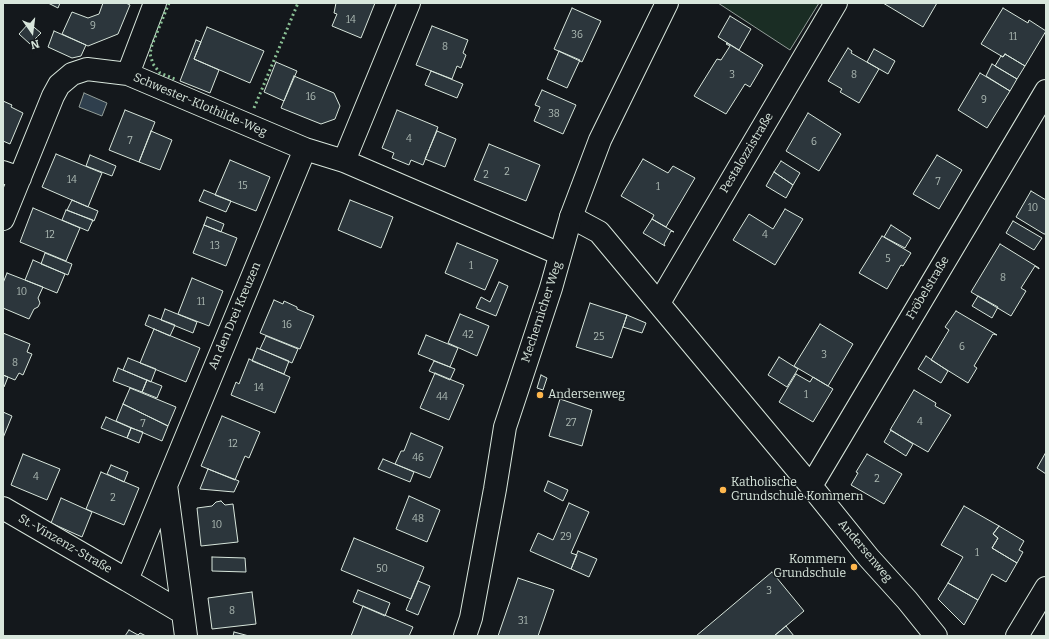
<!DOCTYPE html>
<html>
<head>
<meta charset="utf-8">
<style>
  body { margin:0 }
  #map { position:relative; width:1049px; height:639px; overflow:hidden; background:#14181c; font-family:Bitter,serif }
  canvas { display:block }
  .frame { position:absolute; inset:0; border:4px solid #d8e6dc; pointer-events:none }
  .north { position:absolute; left:12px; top:12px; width:40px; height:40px; -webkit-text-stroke:3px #14181c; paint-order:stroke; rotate:166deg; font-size:11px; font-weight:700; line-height:16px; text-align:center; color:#d8e6dc }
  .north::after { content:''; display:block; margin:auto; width:14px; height:18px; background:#d8e6dc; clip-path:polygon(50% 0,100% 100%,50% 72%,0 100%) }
</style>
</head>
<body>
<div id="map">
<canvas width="1049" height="639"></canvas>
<div class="frame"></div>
<div class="north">N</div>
</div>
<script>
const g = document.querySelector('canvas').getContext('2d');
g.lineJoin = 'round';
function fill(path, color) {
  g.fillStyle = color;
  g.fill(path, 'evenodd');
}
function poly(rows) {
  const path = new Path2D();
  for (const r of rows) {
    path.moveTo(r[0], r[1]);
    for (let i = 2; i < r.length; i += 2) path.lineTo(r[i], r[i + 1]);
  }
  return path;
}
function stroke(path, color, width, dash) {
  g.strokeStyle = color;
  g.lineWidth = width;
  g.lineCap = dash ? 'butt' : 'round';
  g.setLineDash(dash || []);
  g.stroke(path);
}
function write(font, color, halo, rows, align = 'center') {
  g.font = font + ' Bitter,serif';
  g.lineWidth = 3;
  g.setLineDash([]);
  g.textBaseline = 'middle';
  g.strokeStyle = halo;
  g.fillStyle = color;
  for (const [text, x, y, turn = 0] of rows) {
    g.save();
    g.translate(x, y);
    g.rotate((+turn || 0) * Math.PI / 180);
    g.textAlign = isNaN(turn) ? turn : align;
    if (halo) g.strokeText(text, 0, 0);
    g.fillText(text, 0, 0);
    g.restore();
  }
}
const green = poly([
  [718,3,819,3,790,50,718,3]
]);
const water = poly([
  [84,93,107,103,102,116,79,107,84,93]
]);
const building = poly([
  [48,3,60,3,58,8,48,3],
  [103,3,126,3,130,5,118,34,88,46,62,34,72,12,88,18,99,14,103,3],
  [336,3,375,3,361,38,332,26,337,14,334,13,336,3],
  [883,3,937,3,923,27,883,3],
  [572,8,601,21,582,62,554,49,572,8],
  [1003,8,1028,23,1029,20,1046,31,1025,66,1005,54,1003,57,981,44,1003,8],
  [730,16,751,29,739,50,718,37,730,16],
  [29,23,41,33,30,44,19,34,29,23],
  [432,26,468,40,463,53,466,55,461,68,457,66,452,79,416,65,432,26],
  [207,27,264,51,250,83,194,59,207,27],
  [54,31,86,45,81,56,72,58,48,47,54,31],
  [196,40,201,42,194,59,219,70,210,93,180,81,196,40],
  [727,43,763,65,750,87,745,84,726,114,694,96,717,59,721,60,730,46,726,44,727,43],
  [848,48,852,51,851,53,879,69,859,103,840,92,842,89,828,81,848,48],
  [874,49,895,61,888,74,867,62,874,49],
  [559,51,580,60,567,88,547,79,559,51],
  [1005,54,1025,66,1017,79,995,66,1001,56,1003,57,1005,54],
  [276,62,297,71,284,101,264,92,276,62],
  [992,64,1017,79,1010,91,986,76,992,64],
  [431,71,463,84,457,98,425,85,431,71],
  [980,73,1010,91,987,128,958,110,980,73],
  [294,76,334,93,340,106,335,119,321,124,281,108,294,76],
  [542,90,576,105,563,134,534,121,540,107,535,105,542,90],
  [3,101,12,105,11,107,23,113,10,144,3,141,3,101],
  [125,110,155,122,139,162,109,150,125,110],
  [397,110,438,127,423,165,411,160,409,165,392,158,394,153,382,148,397,110],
  [808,113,841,134,819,171,786,151,808,113],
  [151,131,172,140,160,170,139,162,151,131],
  [437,131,456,139,445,167,425,159,437,131],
  [489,144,540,165,526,201,474,180,489,144],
  [56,154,102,173,88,207,42,187,56,154],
  [90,155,116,166,112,176,86,166,90,155],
  [937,155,962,170,939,209,913,194,937,155],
  [643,159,668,173,673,166,695,178,666,227,652,219,654,215,621,196,643,159],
  [230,160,270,177,256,211,215,195,230,160],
  [781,161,800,173,793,185,774,172,781,161],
  [774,172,793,185,786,198,766,186,774,172],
  [204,190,231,201,226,212,199,201,204,190],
  [1031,191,1046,200,1046,234,1044,234,1016,217,1031,191],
  [72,200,98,211,94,221,67,210,72,200],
  [350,200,393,217,381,248,338,230,350,200],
  [33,208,80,228,66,261,20,242,33,208],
  [785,209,803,219,775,265,733,240,749,214,773,229,785,209],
  [66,210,93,220,88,231,62,220,66,210],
  [207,217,224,224,221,232,204,225,207,217],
  [652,219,674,232,671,231,664,244,665,246,643,233,652,219],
  [1013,221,1042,238,1034,250,1006,233,1013,221],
  [204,225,237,238,226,266,193,253,204,225],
  [891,225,911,238,905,248,884,237,891,225],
  [882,236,911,253,903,266,901,265,887,289,859,273,882,236],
  [457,243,498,260,485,290,445,273,457,243],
  [1000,244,1039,268,1039,269,1035,266,1021,288,1026,291,1011,316,971,292,1000,244],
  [45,253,72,264,68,275,41,264,45,253],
  [33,260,65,274,57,293,25,280,33,260],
  [7,273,43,287,38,298,40,303,38,307,34,309,29,319,3,308,3,283,7,273],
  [192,278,223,291,209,326,178,314,192,278],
  [499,282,508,286,496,316,476,308,481,297,490,302,499,282],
  [978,296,998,307,992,318,972,306,978,296],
  [274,300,283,304,284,301,297,307,297,309,314,316,300,349,260,333,274,300],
  [590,303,627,315,612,358,576,347,590,303],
  [165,309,197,322,193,333,161,320,165,309],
  [956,311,997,335,993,334,974,366,977,368,968,383,931,360,949,330,945,327,956,311],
  [460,314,489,326,477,356,448,343,460,314],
  [149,315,175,325,170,336,145,325,149,315],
  [627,315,646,323,642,333,623,327,627,315],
  [820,324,853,344,828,386,794,366,820,324],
  [154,329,200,348,186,382,140,363,154,329],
  [3,333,30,344,27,352,32,354,23,375,19,373,15,380,3,375,3,333],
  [426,335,458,348,450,367,418,354,426,335],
  [266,336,298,349,292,363,260,349,266,336],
  [257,348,289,361,284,374,252,361,257,348],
  [926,356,948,371,941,383,918,369,926,356],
  [779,357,798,369,787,387,768,375,779,357],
  [128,358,156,369,151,382,123,370,128,358],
  [249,359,290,377,275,413,231,395,236,382,239,384,249,359],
  [434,361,455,369,450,380,429,371,434,361],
  [118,368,147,380,142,392,113,381,118,368],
  [435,373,464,385,449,420,420,408,435,373],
  [796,374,810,382,813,377,833,389,813,422,779,402,796,374],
  [3,375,8,377,4,387,3,387,3,375],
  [541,375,547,378,543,390,537,388,541,375],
  [147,380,162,386,157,398,142,392,147,380],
  [130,388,176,407,168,426,123,404,130,388],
  [914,390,936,403,935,406,951,415,928,452,890,430,914,390],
  [560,399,592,410,582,446,549,436,560,399],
  [123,404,168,426,162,441,116,421,123,404],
  [3,412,12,416,3,438,3,412],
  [222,416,260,432,249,458,245,456,235,480,201,466,222,416],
  [106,417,131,428,127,438,101,428,106,417],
  [131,428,143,432,139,443,127,438,131,428],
  [891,430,913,444,906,456,884,442,891,430],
  [411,433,443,447,430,478,395,464,401,451,404,451,411,433],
  [1046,452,1046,474,1037,468,1046,452],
  [23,454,60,469,47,500,11,485,23,454],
  [867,454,902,474,884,504,851,485,858,473,856,472,867,454],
  [383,459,414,472,410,482,378,469,383,459],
  [111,465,128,472,124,482,107,474,111,465],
  [208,469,239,481,234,492,200,489,208,469],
  [101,472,139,488,124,525,86,509,101,472],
  [548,481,568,490,563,501,544,491,548,481],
  [409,496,440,510,427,542,396,529,409,496],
  [61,498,92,512,82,537,51,523,61,498],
  [221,501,225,505,233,504,238,542,201,546,197,508,212,506,216,502,221,501],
  [569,503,589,512,571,553,577,555,571,569,530,551,538,533,553,540,569,503],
  [964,506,999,526,993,534,998,538,992,548,1017,563,1006,582,992,574,978,600,948,583,963,557,941,545,964,506],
  [999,526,1024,541,1019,550,1023,552,1017,563,992,548,998,538,993,534,999,526],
  [354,538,424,567,411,599,341,570,354,538],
  [578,551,597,559,589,577,571,569,578,551],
  [212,557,245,558,246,572,212,571,212,557],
  [772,572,804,611,774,636,696,636,772,572],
  [518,578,554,590,538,636,498,636,518,578],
  [418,581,430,586,418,615,406,610,418,581],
  [948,583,978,600,964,625,938,599,948,583],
  [358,590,390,603,385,616,353,602,358,590],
  [252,592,256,624,212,629,208,598,252,592],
  [363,606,413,627,409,636,351,636,363,606],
  [786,626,794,636,774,636,786,626],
  [129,630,138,635,140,633,146,636,125,636,129,630],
  [234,632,249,636,233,636,234,632]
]);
const minor = poly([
  [155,3,128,74,305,149,344,161,560,254],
  [344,161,409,3],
  [3,172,20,178],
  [571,217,599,232,811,486,869,558,907,600,936,636],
  [3,219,53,96,59,85,72,74,87,69,128,74],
  [659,303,836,3],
  [166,485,183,613],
  [811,486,1046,91],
  [3,508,127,580],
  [186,636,183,613,127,580,305,149],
  [1017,636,1046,588]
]);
const tertiary = poly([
  [465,636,471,618,495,489,505,427,551,288,571,217,600,140,667,3]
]);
const hedge = poly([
  [169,3,152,45,150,54,153,64,160,73,175,79],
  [254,108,298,3]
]);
const markers = [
  [540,395,4,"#ffb74d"],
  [723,490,4,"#ffb74d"],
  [854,567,4,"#ffb74d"]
];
const numberNames = [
  ["14",351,20],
  ["9",93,26],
  ["36",577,35],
  ["11",1013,37],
  ["8",445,47],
  ["3",732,75],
  ["8",854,75],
  ["16",311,97],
  ["9",984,100],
  ["38",554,114],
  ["4",409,139],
  ["7",130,141],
  ["6",814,142],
  ["2",507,172],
  ["2",486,175],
  ["14",72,180],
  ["7",938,182],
  ["15",243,186],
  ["1",658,187],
  ["10",1033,208],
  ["12",50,235],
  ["4",765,235],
  ["13",215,246],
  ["5",888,259],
  ["1",471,266],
  ["8",1003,278],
  ["10",22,292],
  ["11",201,302],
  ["16",287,325],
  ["42",468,335],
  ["25",599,337],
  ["6",962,347],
  ["3",824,355],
  ["8",15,363],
  ["14",259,388],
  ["1",806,395],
  ["44",442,397],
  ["4",920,422],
  ["27",571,423],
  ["7",143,424],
  ["12",233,444],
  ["46",418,458],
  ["4",36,477],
  ["2",877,479],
  ["2",113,498],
  ["48",418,519],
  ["10",217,525],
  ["29",566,537],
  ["1",977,553],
  ["50",382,569],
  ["3",769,591],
  ["8",232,611],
  ["31",523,621]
];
const streetNames = [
  ["Schwester-Klothilde-Weg",200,105,23],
  ["Pestalozzistraße",747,153,-59],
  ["Fröbelstraße",928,288,-59],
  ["Mechernicher Weg",542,312,-72],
  ["An den Drei Kreuzen",235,316,-67],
  ["St.-Vinzenz-Straße",65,544,30],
  ["Andersenweg",865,551,50]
];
const poiNames = [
  ["Andersenweg",548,395],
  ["Katholische",731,483],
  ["Grundschule Kommern",731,497],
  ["Kommern",846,560,"right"],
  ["Grundschule",846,574,"right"]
];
fill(green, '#1a2d24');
stroke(green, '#939e99', 1);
fill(water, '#2f3f4d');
stroke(water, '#939e99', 1);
fill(building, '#2c363c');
stroke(building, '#d8e6dc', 1);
stroke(minor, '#d8e6dc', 24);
stroke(tertiary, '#d8e6dc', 24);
stroke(minor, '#14181c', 22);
stroke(tertiary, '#14181c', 22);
stroke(hedge, '#8ac095', 3, [2, 3]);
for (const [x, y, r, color] of markers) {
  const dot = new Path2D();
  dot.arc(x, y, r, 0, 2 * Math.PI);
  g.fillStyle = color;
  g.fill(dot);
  stroke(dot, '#14181c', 1.5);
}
write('10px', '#adbab4', null, numberNames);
write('12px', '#d8e6dc', '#14181c', streetNames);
write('12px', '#d8e6dc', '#14181c', poiNames, 'left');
</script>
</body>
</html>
